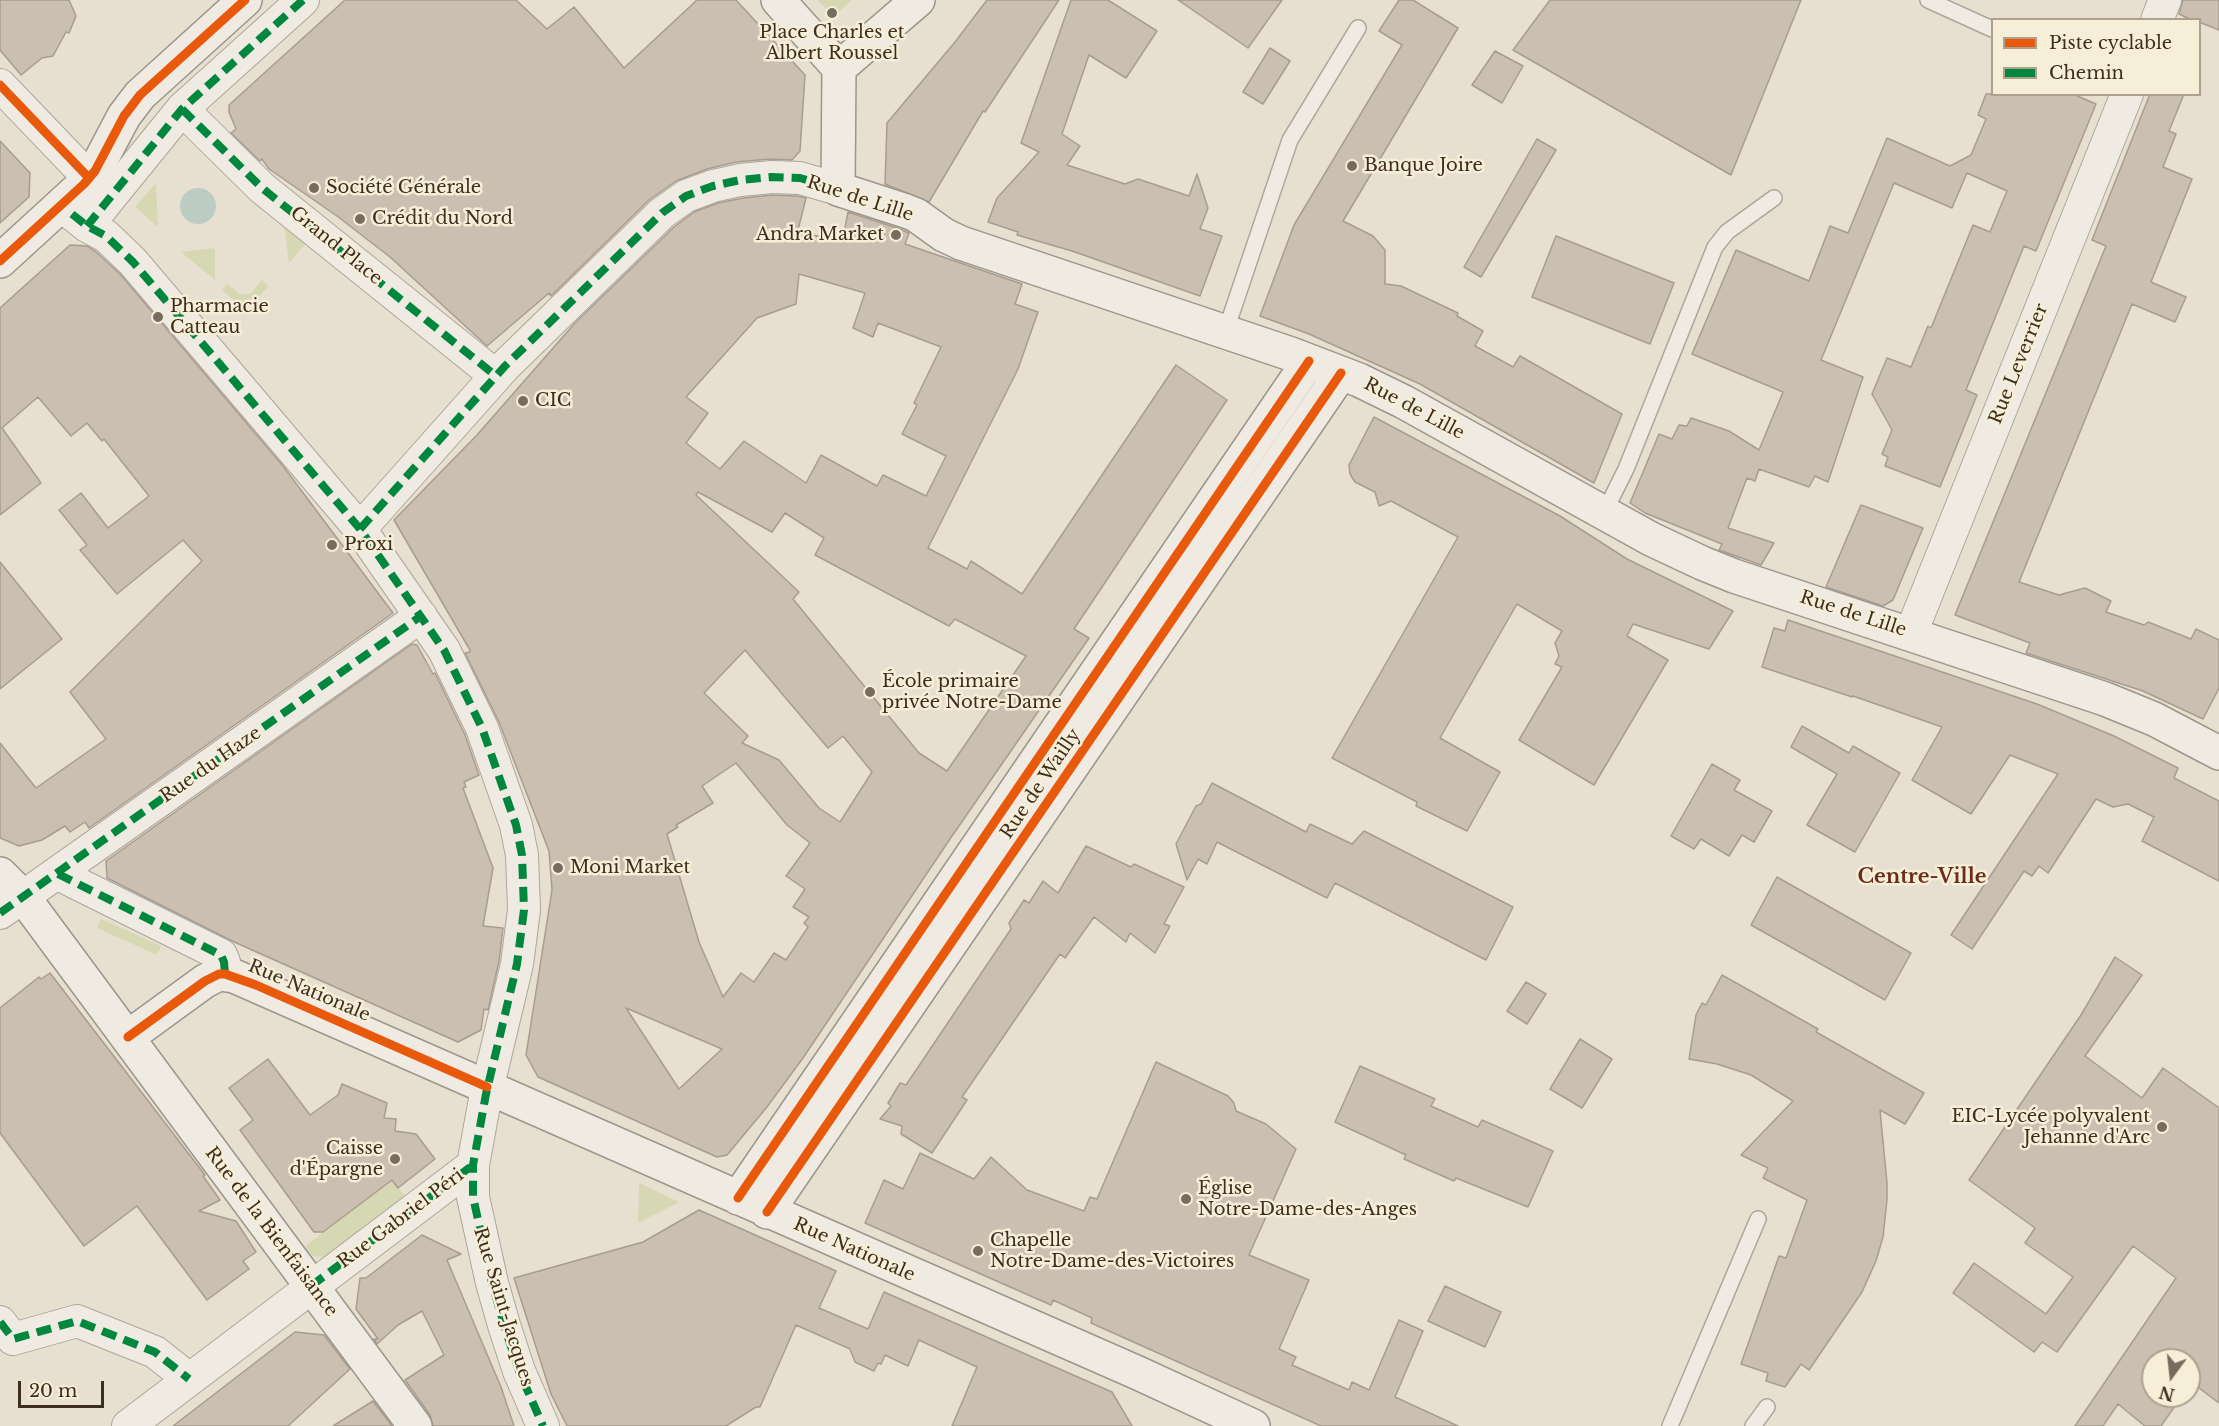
<!DOCTYPE html>
<html>
<head>
<meta charset="utf-8">
<style>
  body { margin:0 }
  #map { position:relative; width:2219px; height:1426px; overflow:hidden; background:#e7e0d1; font-family:"Libre Baskerville",serif }
  canvas { display:block }
  .legend { position:absolute; left:1991px; top:18px; width:210px; height:78px; box-sizing:border-box; background:#f7eed8; border:2px solid #ada18e; margin:0; padding:8px 10px; list-style:none; font-size:18px; color:#3d2e20 }
  .legend li { display:flex; align-items:center; gap:12px; height:30px }
  .legend b { width:30px; border:2px solid #ada18e }
  .north { position:absolute; left:2141px; top:1348px; width:60px; height:60px; box-sizing:border-box; background:#f7eed8; border:2px solid #ada18e; border-radius:50%; rotate:195deg; font-size:16px; font-weight:700; line-height:24px; text-align:center; color:#3d2e20 }
  .north::after { content:''; display:block; margin:auto; width:21px; height:27px; background:#786c5e; clip-path:polygon(50% 0,100% 100%,50% 72%,0 100%) }
  .scale { position:absolute; left:18px; top:1381px; width:86px; height:27px; box-sizing:border-box; border:3px solid #3d2e20; border-top:0; padding-left:8px; font-size:18px; line-height:21px; white-space:nowrap; color:#3d2e20; -webkit-text-stroke:4px #f7eed8; paint-order:stroke }
</style>
</head>
<body>
<div id="map">
<canvas width="2219" height="1426"></canvas>
<ul class="legend">
<li><b style="height:8px;background:#e8590c"></b>Piste cyclable</li>
<li><b style="height:8px;background:#00873e"></b>Chemin</li>
</ul>
<div class="north">N</div>
<div class="scale">20 m</div>
</div>
<script>
const g = document.querySelector('canvas').getContext('2d');
g.lineJoin = 'round';
function fill(path, color) {
  g.fillStyle = color;
  g.fill(path, 'evenodd');
}
function poly(rows) {
  const path = new Path2D();
  for (const r of rows) {
    if (r.length === 3) {
      path.moveTo(r[0] + r[2], r[1]);
      path.arc(r[0], r[1], r[2], 0, 2 * Math.PI);
      continue;
    }
    path.moveTo(r[0], r[1]);
    for (let i = 2; i < r.length; i += 2) path.lineTo(r[i], r[i + 1]);
  }
  return path;
}
function stroke(path, color, width, dash) {
  g.strokeStyle = color;
  g.lineWidth = width;
  g.lineCap = dash ? 'butt' : 'round';
  g.setLineDash(dash || []);
  g.stroke(path);
}
function write(font, color, halo, rows, align = 'center') {
  g.font = font + ' "Libre Baskerville",serif';
  g.lineWidth = 5;
  g.setLineDash([]);
  g.textBaseline = 'middle';
  g.strokeStyle = halo;
  g.fillStyle = color;
  for (const [text, x, y, turn = 0] of rows) {
    g.save();
    g.translate(x, y);
    g.rotate((+turn || 0) * Math.PI / 180);
    g.textAlign = isNaN(turn) ? turn : align;
    if (halo) g.strokeText(text, 0, 0);
    g.fillText(text, 0, 0);
    g.restore();
  }
}
const green = poly([
  [818,0,852,0,833,17],
  [156,183,158,227,135,207],
  [284,224,306,243,289,263],
  [215,248,215,280,181,252],
  [262,280,269,286,254,302,237,303,222,290,227,284,240,294,250,294],
  [101,919,161,946,157,955,97,928],
  [392,1180,405,1196,327,1257,312,1256,305,1246],
  [639,1183,679,1202,638,1223]
]);
const water = poly([
  [198,206,18]
]);
const building = poly([
  [0,0,69,0,76,16,69,33,66,32,53,56,42,58,21,75,0,50,0,0],
  [345,0,516,0,547,29,574,7,624,68,697,0,736,0,805,75,800,151,792,160,770,159,736,162,707,169,676,181,649,200,551,296,549,293,487,346,390,257,337,216,269,169,262,159,260,161,231,133,236,129,229,112,229,105,345,0],
  [987,0,1059,0,985,112,983,111,929,202,885,184,887,123,955,42,987,0],
  [1071,0,1108,0,1157,31,1126,78,1089,55,1062,134,1080,146,1067,165,1125,184,1138,179,1189,196,1197,174,1208,208,1200,229,1222,236,1200,296,1072,251,1017,235,1018,232,988,222,997,198,1039,152,1021,143,1071,0],
  [1178,0,1282,0,1248,48,1178,0],
  [1399,0,1413,0,1458,28,1343,221,1373,236,1385,250,1385,284,1401,286,1458,313,1457,316,1483,331,1475,346,1513,367,1520,356,1622,414,1594,483,1420,384,1309,334,1260,316,1294,225,1402,45,1379,31,1399,0],
  [1550,0,1801,0,1731,175,1513,50,1550,0],
  [2183,0,2219,0,2219,30,2199,22,2199,20,2192,20,2179,14,2183,0],
  [1270,48,1290,61,1263,104,1243,92,1270,48],
  [1495,51,1523,66,1502,103,1472,85,1495,51],
  [1986,94,2073,94,2096,104,2036,251,2024,246,1966,390,1977,395,1940,487,1885,466,1888,457,1882,454,1892,430,1872,394,1887,358,1911,367,1928,326,1931,328,1973,225,1990,232,2007,191,1967,173,1952,208,1894,183,1821,360,1863,377,1828,482,1815,476,1809,487,1759,469,1755,481,1747,478,1728,528,1774,543,1761,565,1719,550,1722,544,1645,513,1630,503,1659,434,1672,439,1679,425,1687,426,1691,418,1729,431,1759,450,1783,392,1692,354,1736,250,1809,281,1830,226,1848,233,1887,138,1950,166,1971,155,1986,119,1978,115,1986,94],
  [2150,94,2184,94,2169,131,2176,134,2163,167,2192,179,2151,282,2186,297,2175,322,2132,304,2019,582,2059,595,2085,588,2111,601,2106,612,2144,625,2148,622,2191,639,2196,629,2219,640,2219,688,2203,719,2143,691,2026,653,2030,643,1955,615,2106,246,2092,240,2150,94],
  [1537,139,1556,150,1481,277,1464,267,1537,139],
  [0,141,30,173,29,197,0,223,0,141],
  [773,195,797,196,806,198,797,234,843,238,848,212,900,229,909,233,905,244,1022,284,1015,304,1038,312,1018,369,928,548,967,569,971,561,1022,594,1176,365,1227,400,1074,629,1089,638,950,839,803,1058,767,1107,727,1155,717,1157,538,1077,526,1055,552,890,549,851,499,722,465,653,470,652,470,650,394,520,477,435,575,323,674,227,694,212,718,203,743,198,773,195],
  [799,274,865,293,853,328,873,337,878,323,941,347,914,403,917,405,902,434,946,456,926,496,883,475,877,486,821,455,806,483,744,441,720,469,686,443,708,413,686,397,757,318,796,304,799,274],
  [698,492,772,532,785,513,824,538,815,555,949,626,955,619,1026,656,947,771,919,753,793,599,799,592,696,495,698,492],
  [745,650,828,748,843,736,872,772,840,822,819,808,779,760,742,743,748,736,704,693,745,650],
  [736,763,787,825,810,843,786,876,805,889,793,907,809,917,804,923,808,927,786,960,774,953,754,982,741,973,723,997,699,942,667,834,678,827,676,825,713,803,702,786,736,763],
  [626,1008,722,1049,679,1089,626,1008],
  [1556,236,1674,283,1650,344,1532,297,1556,236],
  [70,245,87,246,95,251,120,274,283,466,393,613,89,828,85,822,70,832,65,826,42,840,19,846,0,838,0,743,36,788,106,739,70,692,202,561,183,540,117,594,80,550,87,545,59,510,81,493,108,528,149,496,104,439,102,441,87,423,71,436,38,397,2,428,41,483,0,515,0,308,70,245],
  [1374,417,1560,516,1627,559,1733,611,1709,649,1633,624,1627,636,1668,660,1594,785,1519,740,1562,667,1555,664,1559,656,1555,643,1562,631,1517,604,1440,738,1500,772,1467,831,1416,806,1417,802,1332,758,1458,537,1391,501,1379,506,1375,492,1355,482,1350,474,1349,465,1374,417],
  [1861,505,1923,528,1893,600,1883,606,1826,587,1861,505],
  [0,562,62,639,0,689,0,562],
  [1788,620,2037,704,2114,736,2178,768,2174,778,2219,801,2219,881,2142,841,2154,817,2128,804,2113,807,2096,799,2048,873,2039,866,2032,876,2024,871,1972,949,1951,935,2058,774,2010,755,1971,814,1912,780,1942,727,1853,696,1852,697,1762,667,1774,628,1785,631,1788,620],
  [412,644,417,645,433,674,435,673,465,735,479,775,464,782,466,787,463,788,493,868,483,926,503,928,499,961,488,1010,484,1009,481,1030,458,1042,232,941,107,878,106,861,412,644],
  [1802,726,1849,753,1853,746,1900,773,1855,852,1807,825,1837,774,1791,747,1802,726],
  [1712,764,1740,780,1734,790,1772,811,1754,842,1742,835,1729,856,1701,839,1694,849,1671,836,1712,764],
  [1212,783,1306,832,1310,824,1352,844,1364,831,1513,907,1486,960,1335,883,1327,898,1217,842,1207,864,1198,859,1187,880,1176,844,1196,806,1201,804,1212,783],
  [1086,846,1131,867,1134,864,1184,887,1164,924,1170,926,1155,953,1130,933,1126,942,1094,917,1065,958,1060,954,962,1097,967,1100,932,1153,901,1134,902,1126,880,1119,891,1106,888,1103,900,1083,906,1085,1011,929,1009,923,1024,900,1029,903,1043,881,1058,893,1086,846],
  [1777,877,1911,953,1885,1000,1751,925,1777,877],
  [2115,957,2142,975,2085,1056,2142,1098,2163,1068,2219,1108,2219,1403,2191,1382,2189,1385,2189,1360,2153,1360,2153,1396,2182,1396,2161,1426,2145,1426,2118,1404,2103,1426,2075,1426,2176,1278,2133,1246,2057,1352,2042,1342,2034,1352,1953,1293,1974,1263,2046,1314,2073,1277,2025,1243,2035,1228,1969,1180,2081,1015,2115,957],
  [50,973,205,1175,203,1176,220,1200,199,1211,236,1221,256,1252,243,1261,249,1269,207,1300,137,1206,84,1246,0,1133,0,1008,39,977,41,979,50,973],
  [1722,975,1818,1029,1816,1032,1924,1093,1905,1124,1880,1110,1887,1183,1887,1200,1883,1237,1876,1261,1862,1292,1809,1370,1801,1364,1785,1387,1766,1381,1768,1373,1741,1364,1779,1256,1786,1258,1807,1200,1763,1178,1768,1168,1741,1155,1793,1101,1751,1075,1717,1064,1689,1059,1696,1015,1702,1003,1706,1005,1722,975],
  [1526,982,1546,994,1527,1024,1507,1011,1526,982],
  [1580,1039,1612,1059,1582,1108,1550,1089,1580,1039],
  [268,1059,310,1115,338,1095,342,1084,387,1103,384,1118,396,1119,395,1131,416,1134,435,1159,398,1188,392,1180,323,1232,314,1232,240,1130,253,1120,229,1088,268,1059],
  [1156,1062,1228,1096,1234,1103,1236,1111,1266,1124,1296,1149,1249,1255,1309,1280,1279,1349,1296,1357,1292,1365,1349,1390,1352,1382,1369,1390,1399,1320,1423,1331,1395,1397,1458,1426,1321,1426,1091,1323,1092,1318,1053,1300,1051,1305,865,1223,884,1180,903,1189,920,1153,974,1179,991,1157,1027,1190,1084,1211,1090,1197,1097,1199,1156,1062],
  [1360,1066,1435,1099,1431,1106,1478,1127,1482,1120,1553,1151,1528,1207,1456,1178,1454,1181,1404,1159,1406,1155,1335,1122,1360,1066],
  [699,1210,836,1271,819,1308,868,1329,884,1292,1112,1392,1132,1426,952,1426,977,1367,919,1340,908,1366,885,1355,881,1364,878,1363,874,1371,855,1362,850,1349,796,1325,760,1407,756,1407,726,1426,567,1426,551,1394,514,1278,643,1242,699,1210],
  [422,1235,461,1254,447,1260,501,1387,514,1426,433,1426,430,1415,405,1380,444,1355,422,1311,398,1325,377,1344,374,1339,378,1339,356,1309,360,1278,366,1278,422,1235],
  [1445,1286,1501,1312,1485,1347,1428,1321,1445,1286],
  [295,1332,324,1335,350,1369,288,1426,173,1426,295,1332],
  [373,1401,392,1426,333,1426,373,1401]
]);
const lane = poly([
  [1928,0,1992,29],
  [1225,333,1290,140,1358,28],
  [1604,513,1626,469,1715,247,1727,232,1774,198],
  [1670,1426,1758,1219],
  [1753,1426,1767,1407]
]);
const street = poly([
  [2157,20,2165,0],
  [0,85,89,178],
  [182,109,262,188,496,376],
  [72,214,87,226,106,236,133,262,360,529,444,650,482,728,516,825,522,855,524,910,517,964,486,1094,473,1165,473,1197,492,1283,504,1325,519,1371,543,1426],
  [87,226,182,109,303,0],
  [360,529,505,366,662,213,686,196,713,186,740,180,772,177,800,178,838,189],
  [1911,633,2127,94],
  [58,874,221,955,224,962,225,974],
  [0,913,421,616],
  [0,1322,13,1339,77,1321,155,1352,189,1379],
  [128,1426,473,1165]
]);
const secondary = poly([
  [778,0,839,68],
  [839,68,838,189,906,211,916,215,944,235,961,243,1291,354,1359,380,1404,402,1651,539,1702,563,1734,576,2105,699,2154,719,2219,753],
  [839,68,918,0],
  [0,261,84,184,95,171,124,116,140,95,245,0],
  [0,874,24,898,415,1426],
  [128,1037,205,981,219,974,234,976,1138,1373,1253,1426],
  [738,1198,1309,361],
  [767,1212,1341,373]
]);
const quiet = poly([
  [182,109,262,188,496,376],
  [72,214,87,226,106,236,133,262,360,529,444,650,482,728,516,825,522,855,524,910,517,964,486,1094,473,1165,473,1197,492,1283,504,1325,519,1371,543,1426],
  [87,226,182,109,303,0],
  [360,529,505,366,662,213,686,196,713,186,740,180,772,177,800,178,838,189],
  [58,874,221,955,224,962,225,974],
  [0,913,421,616],
  [311,1286,473,1165],
  [0,1322,13,1339,77,1321,155,1352,189,1379]
]);
const cycleway = poly([
  [0,85,89,178],
  [0,261,84,184,95,171,124,116,140,95,245,0],
  [128,1037,205,981,219,974,225,974,256,985,487,1087],
  [738,1198,1309,361],
  [767,1212,1341,373]
]);
const markers = [
  [832,13,6,"#786c5e"],
  [1352,166,6,"#786c5e"],
  [314,188,6,"#786c5e"],
  [360,219,6,"#786c5e"],
  [896,235,6,"#786c5e"],
  [158,317,6,"#786c5e"],
  [523,401,6,"#786c5e"],
  [332,545,6,"#786c5e"],
  [870,692,6,"#786c5e"],
  [558,868,6,"#786c5e"],
  [2162,1127,6,"#786c5e"],
  [395,1159,6,"#786c5e"],
  [1186,1199,6,"#786c5e"],
  [978,1251,6,"#786c5e"]
];
const poiNames = [
  ["Place Charles et",832,33,"center"],
  ["Albert Roussel",832,54,"center"],
  ["Banque Joire",1364,166],
  ["Société Générale",326,188],
  ["Crédit du Nord",372,219],
  ["Andra Market",884,235,"right"],
  ["Pharmacie",170,307],
  ["Catteau",170,328],
  ["CIC",535,401],
  ["Proxi",344,545],
  ["École primaire",882,682],
  ["privée Notre-Dame",882,703],
  ["Moni Market",570,868],
  ["EIC-Lycée polyvalent",2150,1117,"right"],
  ["Jehanne d'Arc",2150,1138,"right"],
  ["Caisse",383,1149,"right"],
  ["d'Épargne",383,1170,"right"],
  ["Église",1198,1189],
  ["Notre-Dame-des-Anges",1198,1210],
  ["Chapelle",990,1241],
  ["Notre-Dame-des-Victoires",990,1262]
];
const streetNames = [
  ["Rue de Lille",860,199,18],
  ["Grand Place",336,246,39],
  ["Rue Leverrier",2019,364,-68],
  ["Rue de Lille",1414,409,28],
  ["Rue de Lille",1853,614,18],
  ["Rue du Haze",211,765,-35],
  ["Rue de Wailly",1041,784,-56],
  ["Rue Nationale",309,991,23],
  ["Rue Gabriel Péri",401,1219,-37],
  ["Rue de la Bienfaisance",271,1232,53],
  ["Rue Nationale",854,1250,24],
  ["Rue Saint-Jacques",503,1307,73]
];
const neighbourhoodNames = [
  ["Centre-Ville",1922,877]
];
fill(green, '#d6d7b3');
fill(water, '#bcccc2');
fill(building, '#cbbfb2');
stroke(building, '#a89c90', 1.5);
stroke(lane, '#ada599', 18);
stroke(street, '#ada599', 34);
stroke(secondary, '#9c958a', 36);
stroke(lane, '#efebe3', 15);
stroke(street, '#efebe3', 32);
stroke(secondary, '#efebe3', 33);
stroke(quiet, '#00873e', 8, [15, 8]);
stroke(cycleway, '#e8590c', 9);
for (const [x, y, r, color] of markers) {
  const dot = new Path2D();
  dot.arc(x, y, r, 0, 2 * Math.PI);
  g.fillStyle = color;
  g.fill(dot);
  stroke(dot, '#f7eed8', 2);
}
write('18px', '#3d2e20', '#f7eed8', poiNames, 'left');
write('18px', '#3d2e20', '#f7eed8', streetNames);
write('bold 20px', '#6b2e1e', '#f7eed8', neighbourhoodNames);
</script>
</body>
</html>
